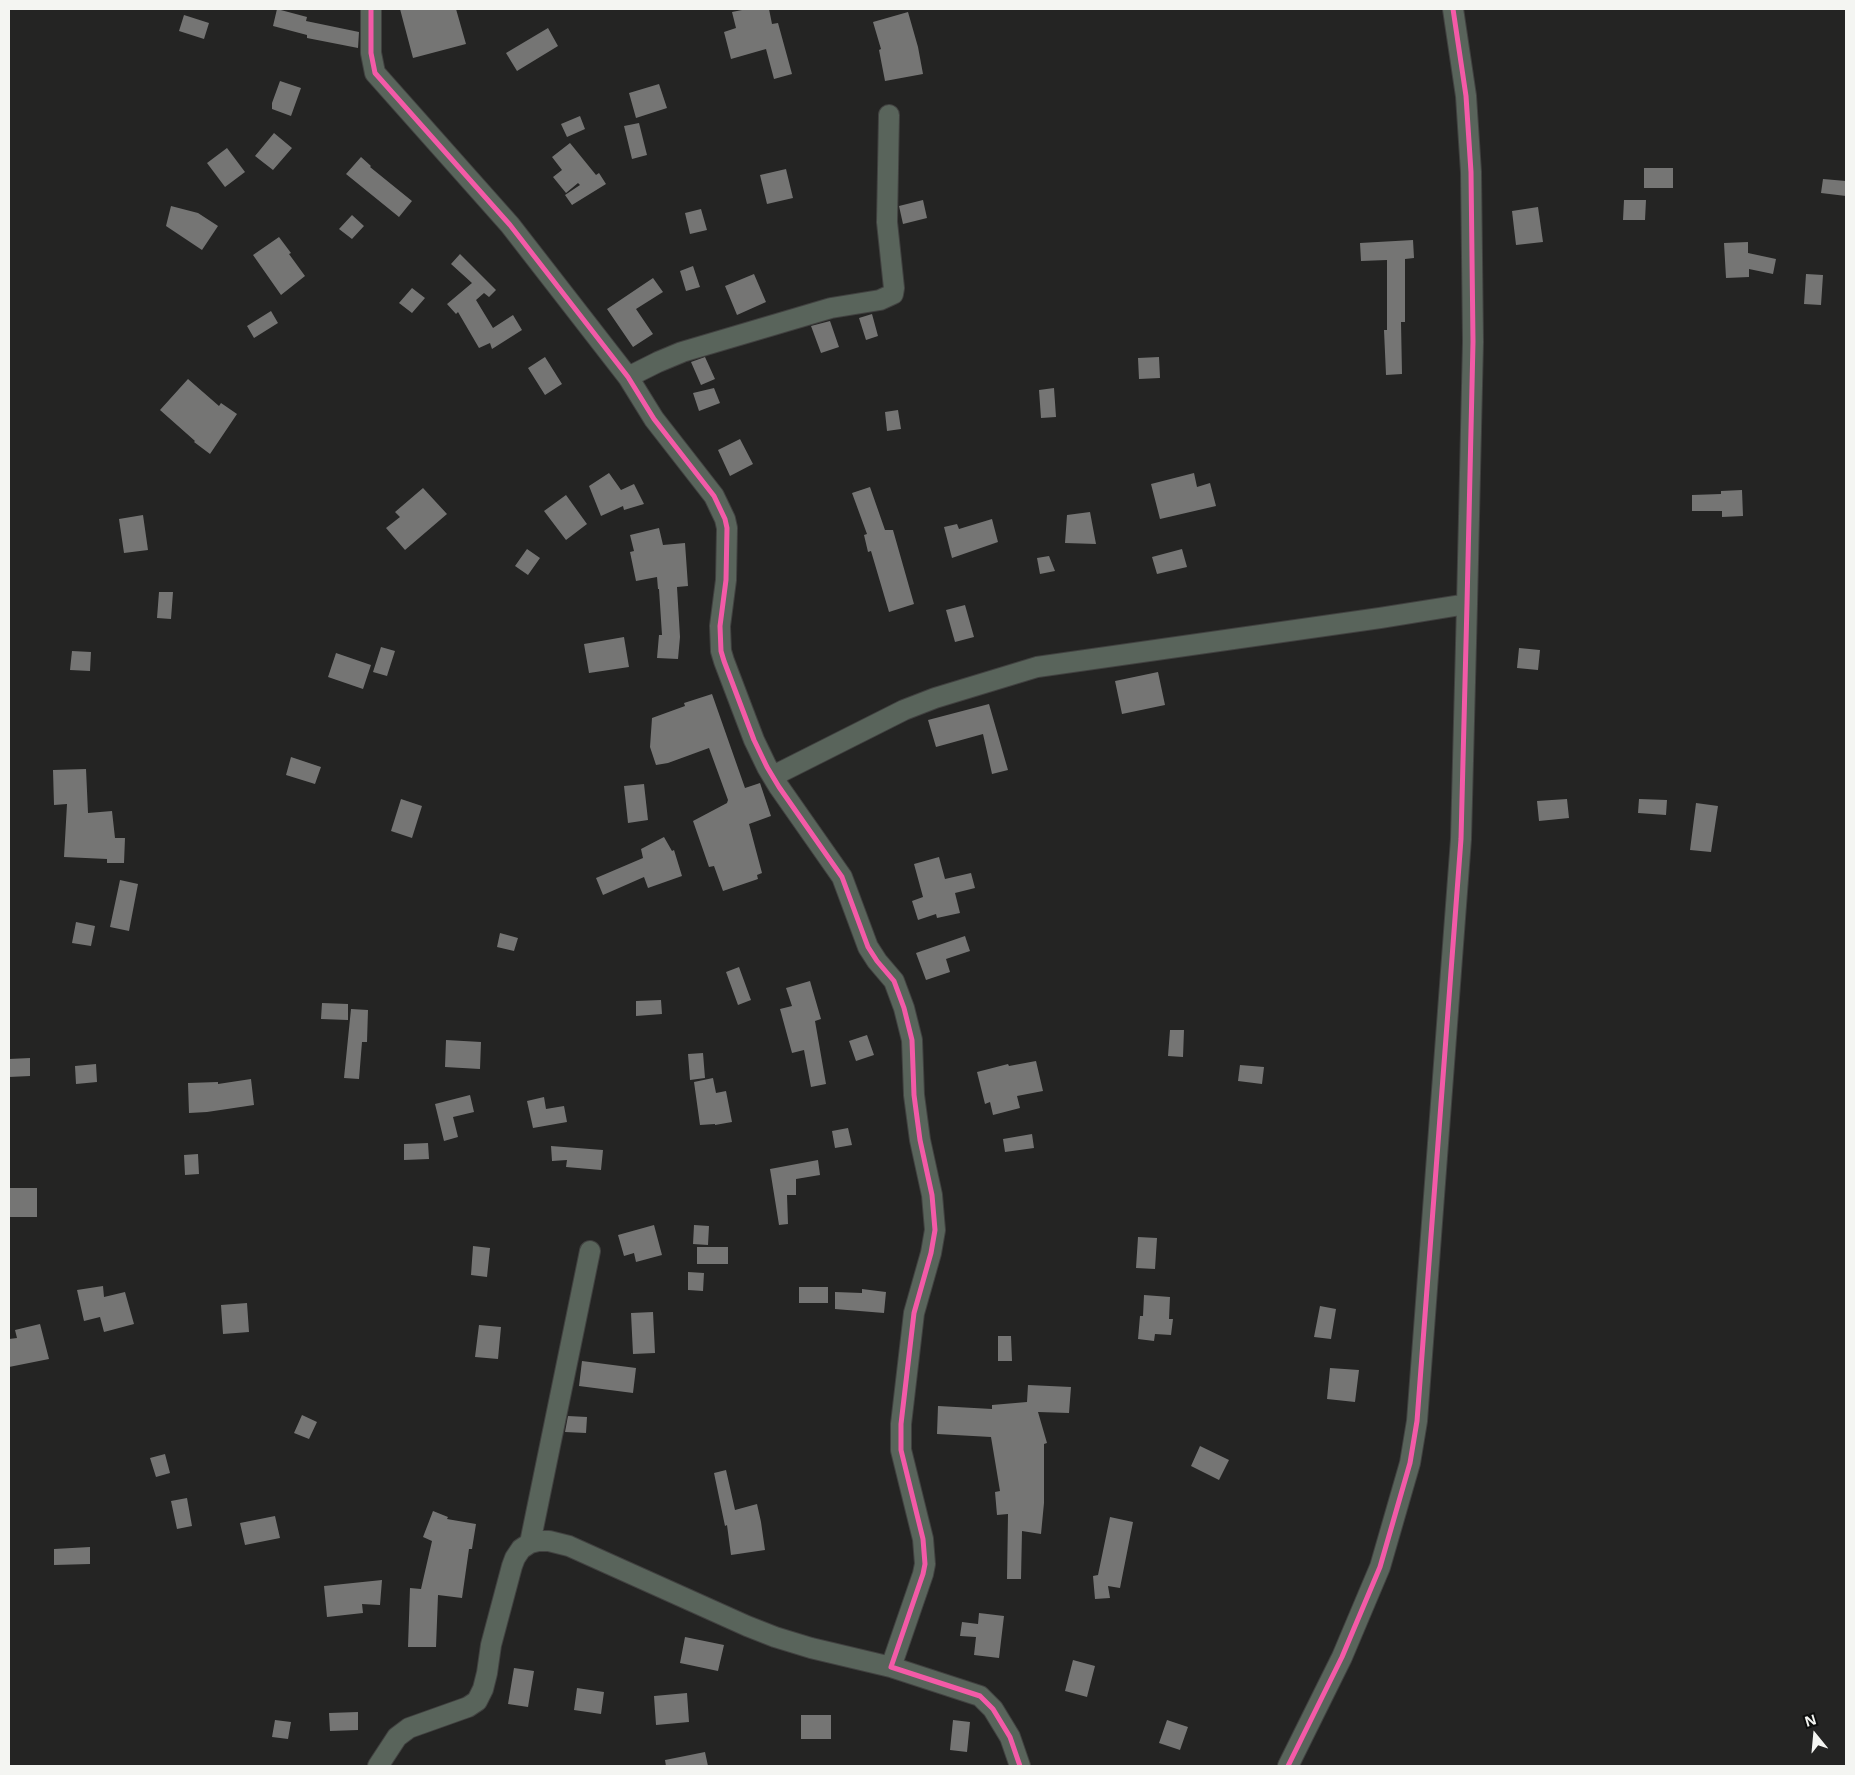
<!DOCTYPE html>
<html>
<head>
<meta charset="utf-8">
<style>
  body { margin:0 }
  #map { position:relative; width:1855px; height:1775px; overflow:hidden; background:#242423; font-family:"Noto Sans",sans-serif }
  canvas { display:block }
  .frame { position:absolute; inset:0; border:10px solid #f4f5f2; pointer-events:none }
  .north { position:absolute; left:1790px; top:1710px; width:50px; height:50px; -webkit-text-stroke:4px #0d0e0d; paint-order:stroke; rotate:343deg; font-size:14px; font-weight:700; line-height:20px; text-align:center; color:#f4f5f2 }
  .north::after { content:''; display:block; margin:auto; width:18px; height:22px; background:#f4f5f2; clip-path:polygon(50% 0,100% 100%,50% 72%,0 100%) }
</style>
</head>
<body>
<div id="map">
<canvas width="1855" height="1775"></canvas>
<div class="frame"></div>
<div class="north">N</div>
</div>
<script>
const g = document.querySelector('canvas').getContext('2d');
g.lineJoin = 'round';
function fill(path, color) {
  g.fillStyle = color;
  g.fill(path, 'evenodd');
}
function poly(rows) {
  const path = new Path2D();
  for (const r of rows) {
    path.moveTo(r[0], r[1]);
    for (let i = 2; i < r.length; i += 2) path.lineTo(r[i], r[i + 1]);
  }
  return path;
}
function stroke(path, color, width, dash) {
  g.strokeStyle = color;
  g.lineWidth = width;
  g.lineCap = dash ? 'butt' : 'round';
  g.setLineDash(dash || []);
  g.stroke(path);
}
const building = poly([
  [277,9,307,17,306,21,359,32,358,48,307,38,307,35,273,26],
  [400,9,456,9,466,44,413,58],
  [747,9,769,9,772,24,778,23,792,74,774,79,766,49,731,59,724,32,736,28,732,12],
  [908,12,918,47,923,74,885,81,879,50,881,49,873,22],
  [184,15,209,23,204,39,179,31],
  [548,28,558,46,517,71,506,53],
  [280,81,301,88,291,116,272,109,272,103],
  [659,84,667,108,636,118,629,93],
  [580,116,585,129,567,137,561,124],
  [639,123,647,155,632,159,624,126],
  [274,133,292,148,273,170,255,156],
  [570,143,596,175,599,173,606,184,572,205,565,195,580,185,578,183,566,193,553,177,562,170,552,157],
  [227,148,245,172,225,187,207,163],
  [361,157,371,166,370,167,412,201,399,217,346,174],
  [1644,168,1673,168,1673,188,1644,188],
  [786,169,793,198,767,204,760,175],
  [1823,179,1846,181,1846,196,1821,193],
  [923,200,927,218,903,224,899,206],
  [1624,200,1646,200,1645,220,1623,220],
  [171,206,198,213,218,226,202,250,166,226],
  [1538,207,1543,242,1516,245,1512,211],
  [701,209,707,230,690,234,685,213],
  [352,215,364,226,352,239,339,229],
  [279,237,291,253,289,254,305,276,281,295,253,255],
  [1413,240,1414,258,1405,259,1405,322,1401,322,1402,374,1386,375,1384,330,1387,330,1387,260,1361,261,1360,243],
  [1748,242,1748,253,1776,259,1773,274,1749,269,1749,277,1726,278,1724,243],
  [460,254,496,290,489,297,484,293,476,300,493,328,513,315,522,330,492,349,490,343,479,348,458,312,456,314,447,304,472,283,451,264],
  [693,266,700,287,686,291,680,271],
  [754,274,766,302,737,315,725,286],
  [1806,274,1823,275,1821,305,1804,304],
  [653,278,663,292,636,309,653,334,633,347,607,309],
  [412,288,425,298,412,313,399,303],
  [271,311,278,323,254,338,247,326],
  [872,314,878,336,866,340,859,318],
  [830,321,839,347,821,353,811,326],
  [545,357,562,384,545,395,528,368],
  [705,357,715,379,701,385,691,362],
  [1159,357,1160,378,1139,379,1138,358],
  [188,379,219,406,221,403,237,414,210,454,194,442,195,441,160,410],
  [714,388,720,403,699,411,693,393],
  [1054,388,1056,417,1041,418,1039,390],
  [898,410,901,429,887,431,885,412],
  [740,439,753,464,730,476,718,450],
  [609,473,621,490,634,484,644,504,624,510,623,506,601,516,589,486],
  [1194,473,1197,487,1210,483,1216,506,1160,519,1151,484],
  [870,487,885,530,893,530,914,604,889,612,871,551,868,552,864,535,867,534,852,493],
  [423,488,447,514,405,550,386,528,400,517,395,512],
  [1742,490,1743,516,1722,517,1722,511,1692,511,1692,495,1721,494,1721,491],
  [566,495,587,524,566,540,544,511],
  [1090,512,1096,544,1065,543,1067,515],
  [143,515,148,550,124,553,119,519],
  [992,519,998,542,952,558,944,527,957,524,959,529],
  [659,528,663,545,685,543,688,586,677,587,680,637,678,659,657,658,659,635,662,635,659,589,658,589,657,577,636,581,630,552,634,551,630,535],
  [527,549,540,558,528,575,515,566],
  [1182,549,1187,567,1157,574,1152,557],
  [1049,556,1055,571,1040,574,1037,558],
  [159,592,173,592,171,619,157,618],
  [965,605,974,637,955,642,946,610],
  [624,637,629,667,589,673,584,644],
  [381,647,395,651,387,676,373,672],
  [1519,648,1540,650,1538,670,1517,668],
  [72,651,91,652,90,671,70,670],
  [336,653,371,665,363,689,328,677],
  [1158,672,1165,705,1122,714,1115,681],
  [712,694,745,788,760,783,771,816,749,824,762,873,757,875,758,879,723,891,714,866,709,867,693,821,727,803,728,800,709,748,668,763,656,765,650,747,652,718,685,706,684,703],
  [989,704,1008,770,992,774,983,734,936,747,928,720],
  [291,757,321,767,315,784,286,775],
  [86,769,88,813,112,811,115,838,125,838,124,863,107,863,107,859,64,857,67,804,54,805,53,770],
  [644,784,648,820,628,823,624,786],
  [401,799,422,806,412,838,391,831],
  [1567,799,1569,818,1539,821,1537,801],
  [1639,799,1667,800,1666,815,1638,813],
  [1696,803,1718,806,1711,852,1690,850],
  [664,837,672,851,674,850,682,876,648,888,644,877,603,895,596,878,643,858,641,849],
  [939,857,945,879,971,873,975,888,955,893,960,913,937,918,936,914,918,920,912,901,923,897,914,864],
  [120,880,138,884,129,931,110,927],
  [76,922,95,926,91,946,72,943],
  [500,933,518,938,514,951,497,947],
  [965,936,970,951,946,959,950,972,926,980,916,953],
  [739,967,751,1000,738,1005,726,972],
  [810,981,821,1019,815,1021,826,1084,811,1087,804,1050,792,1053,780,1009,792,1006,786,988],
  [661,1000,662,1014,636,1016,636,1001],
  [322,1003,348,1004,348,1020,321,1019],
  [351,1009,368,1010,367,1042,362,1042,359,1079,344,1078],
  [1170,1030,1184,1030,1183,1057,1168,1056],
  [867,1035,874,1055,856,1061,849,1041],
  [446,1040,481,1042,480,1069,445,1067],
  [703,1053,705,1078,690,1080,688,1054],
  [30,1058,30,1076,9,1077,9,1059],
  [1036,1061,1043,1091,1017,1096,1020,1108,993,1115,990,1102,985,1104,977,1072,1008,1064,1009,1066],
  [96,1064,97,1082,76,1084,75,1066],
  [1240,1065,1264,1067,1262,1084,1238,1081],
  [713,1078,716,1093,726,1091,732,1122,715,1125,715,1124,700,1125,694,1082],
  [251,1079,254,1105,207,1112,189,1113,188,1083,218,1082,218,1084],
  [470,1095,474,1112,453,1117,458,1137,444,1141,435,1104],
  [544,1097,546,1109,564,1106,567,1122,533,1128,527,1101],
  [848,1128,852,1145,835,1148,832,1131],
  [1032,1134,1034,1148,1005,1152,1003,1139],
  [428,1143,429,1159,404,1160,404,1144],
  [551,1146,603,1150,601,1170,566,1167,567,1160,552,1161],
  [198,1154,199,1174,185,1175,184,1155],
  [818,1160,820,1175,796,1179,796,1195,787,1195,788,1224,779,1225,770,1169],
  [9,1188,37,1188,37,1217,9,1217],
  [654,1225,662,1255,636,1262,634,1253,624,1256,618,1235],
  [694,1225,709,1226,708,1245,693,1244],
  [1138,1237,1157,1238,1155,1269,1136,1268],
  [473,1246,490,1248,487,1277,471,1275],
  [697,1247,728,1247,728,1264,697,1264],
  [688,1272,704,1273,703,1291,688,1290],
  [103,1286,104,1297,125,1292,134,1324,104,1332,100,1317,84,1321,77,1290],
  [799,1287,828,1287,828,1303,799,1303],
  [862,1289,886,1292,884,1313,835,1309,835,1292,862,1293],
  [1144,1295,1170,1297,1169,1319,1173,1319,1171,1335,1155,1334,1154,1341,1138,1339,1140,1316,1143,1316],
  [247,1303,249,1332,223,1334,221,1305],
  [1320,1306,1336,1309,1331,1339,1314,1337],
  [653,1312,655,1353,633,1354,631,1313],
  [40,1324,49,1359,9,1367,9,1339,17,1338,15,1330],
  [479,1325,501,1327,498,1359,475,1357],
  [998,1336,1011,1336,1012,1361,998,1361],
  [582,1361,636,1368,633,1393,579,1386],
  [1330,1368,1359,1370,1355,1402,1327,1399],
  [1028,1385,1071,1387,1069,1413,1038,1412,1047,1443,1044,1444,1044,1503,1041,1534,1022,1531,1021,1579,1007,1579,1008,1514,997,1515,995,1492,1000,1491,991,1437,937,1434,938,1406,992,1409,992,1405,1027,1402],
  [302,1415,317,1422,309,1439,294,1433],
  [568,1416,587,1417,586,1433,565,1432],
  [1200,1446,1229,1460,1219,1480,1191,1466],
  [165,1454,170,1473,156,1477,150,1458],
  [726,1470,735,1510,757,1504,761,1522,765,1550,731,1555,727,1525,725,1526,714,1473],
  [187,1498,192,1526,177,1529,171,1501],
  [433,1511,448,1517,447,1519,476,1524,472,1549,469,1549,462,1598,438,1595,436,1647,408,1647,410,1588,421,1589,432,1541,423,1537],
  [275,1516,280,1538,245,1545,240,1523],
  [1110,1517,1133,1522,1120,1588,1108,1586,1110,1598,1095,1599,1093,1576,1098,1575],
  [90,1547,90,1564,54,1565,54,1549],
  [382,1580,380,1605,362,1604,363,1613,327,1617,324,1586],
  [979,1613,1004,1616,999,1658,974,1655,976,1637,960,1636,962,1622,978,1624],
  [685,1637,724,1645,718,1671,680,1663],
  [1073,1660,1095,1666,1087,1697,1065,1691],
  [514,1668,534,1671,528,1707,508,1704],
  [577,1688,604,1692,601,1714,574,1710],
  [687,1693,689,1722,656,1725,654,1696],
  [358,1712,358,1730,330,1731,329,1713],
  [801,1715,831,1715,831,1739,801,1739],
  [275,1720,291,1722,288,1739,272,1737],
  [953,1720,970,1722,967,1752,950,1750],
  [1167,1720,1188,1727,1180,1750,1159,1743],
  [705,1752,708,1766,666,1766,665,1760]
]);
const minor = poly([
  [371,9,371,53,375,73,510,225,628,377,654,419,714,496,725,519,727,528,726,580,720,626,721,651,724,661,754,740,767,767,779,787,842,877,868,947,877,961,894,981,904,1008,912,1040,914,1095,920,1140,932,1195,935,1230,931,1253,914,1313,901,1424,901,1450,923,1539,925,1564,923,1574,891,1667,980,1696,993,1709,1010,1737,1020,1766],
  [628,377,658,362,682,352,831,308,880,300,893,294,894,288,887,222,889,115],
  [773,776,904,710,935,698,1037,667,1380,618,1467,604],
  [530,1543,590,1251],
  [378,1766,397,1737,409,1728,468,1707,477,1701,483,1689,487,1673,491,1645,512,1566,515,1558,521,1549,530,1543,538,1541,549,1541,569,1546,747,1626,775,1637,811,1648,891,1667],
  [1288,1766,1342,1657,1380,1567,1410,1463,1417,1421,1461,839,1467,604,1473,342,1471,172,1466,96,1453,9]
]);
const cycleway = poly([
  [371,9,371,53,375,73,510,225,628,377,654,419,714,496,725,519,727,528,726,580,720,626,721,651,724,661,754,740,767,767,779,787,842,877,868,947,877,961,894,981,904,1008,912,1040,914,1095,920,1140,932,1195,935,1230,931,1253,914,1313,901,1424,901,1450,923,1539,925,1564,923,1574,891,1667,980,1696,993,1709,1010,1737,1020,1766],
  [1288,1766,1342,1657,1380,1567,1410,1463,1417,1421,1461,839,1467,604,1473,342,1471,172,1466,96,1453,9]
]);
fill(building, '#757574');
stroke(minor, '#414140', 22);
stroke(minor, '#59645b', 20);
stroke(cycleway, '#f35aa7', 5);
</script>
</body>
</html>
